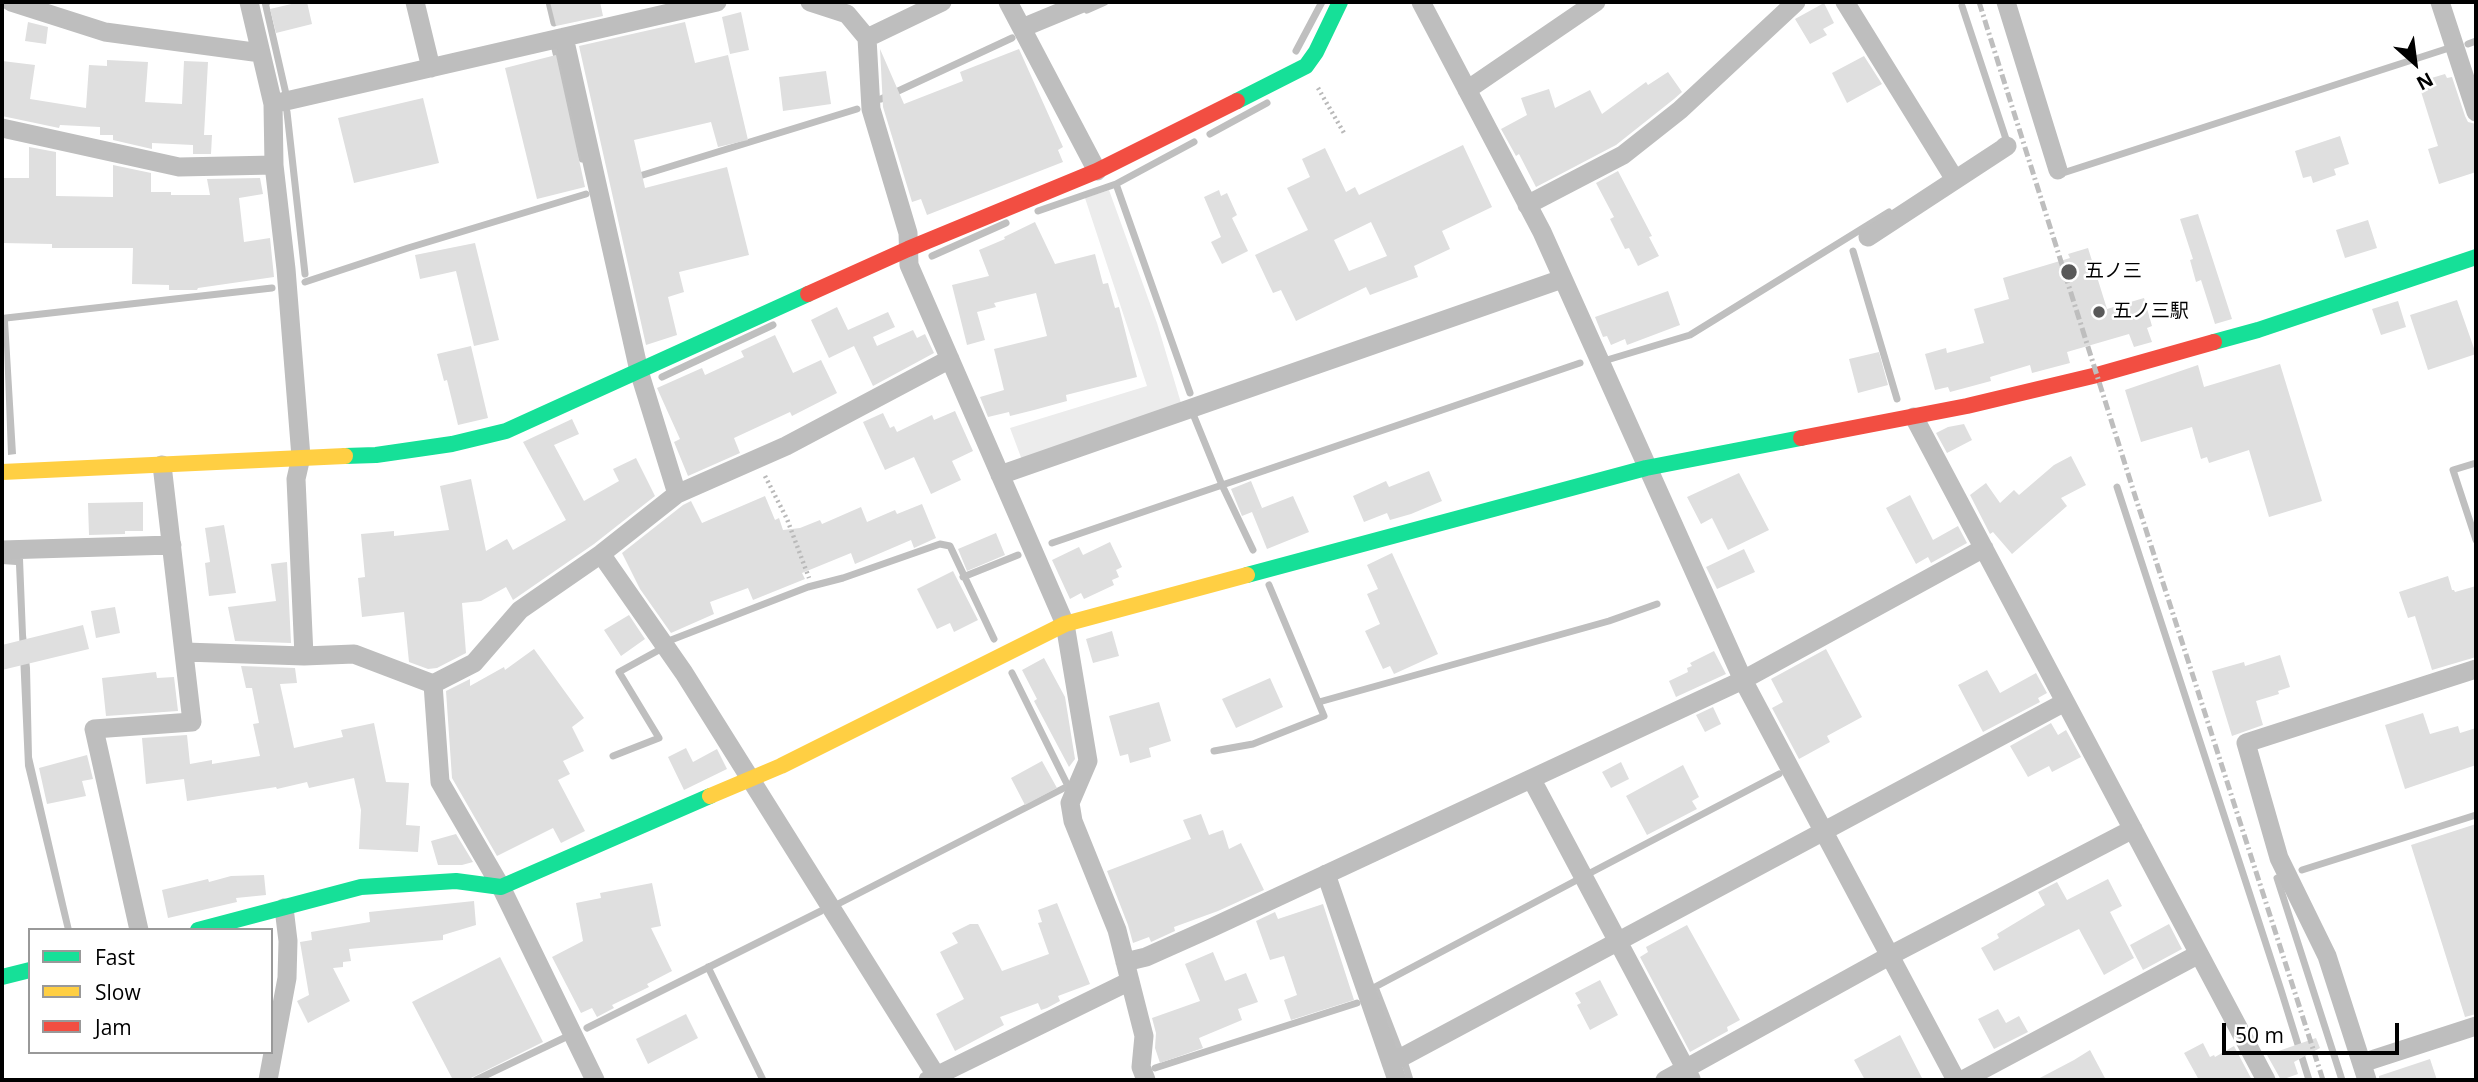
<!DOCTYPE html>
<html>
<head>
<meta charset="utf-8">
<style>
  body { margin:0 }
  #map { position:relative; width:2478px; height:1082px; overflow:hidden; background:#fff; font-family:"Open Sans",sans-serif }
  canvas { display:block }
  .frame { position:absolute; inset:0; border:4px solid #000; pointer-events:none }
  .legend { position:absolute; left:28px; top:928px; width:245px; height:126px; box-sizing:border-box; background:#fff; border:2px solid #999; margin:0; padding:9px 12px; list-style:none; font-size:21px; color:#000 }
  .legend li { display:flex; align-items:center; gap:14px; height:35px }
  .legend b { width:35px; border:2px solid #999 }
  .north { position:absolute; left:2380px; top:28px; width:70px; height:70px; -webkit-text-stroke:5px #fff; paint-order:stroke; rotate:152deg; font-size:19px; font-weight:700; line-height:28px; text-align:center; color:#000 }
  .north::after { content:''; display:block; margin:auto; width:24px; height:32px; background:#000; clip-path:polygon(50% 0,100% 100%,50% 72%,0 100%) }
  .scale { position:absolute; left:2222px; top:1023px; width:177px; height:32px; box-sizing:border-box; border:4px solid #000; border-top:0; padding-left:9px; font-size:21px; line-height:24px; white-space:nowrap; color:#000; -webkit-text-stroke:5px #fff; paint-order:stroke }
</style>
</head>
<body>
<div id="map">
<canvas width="2478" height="1082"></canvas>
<div class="frame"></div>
<ul class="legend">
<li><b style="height:9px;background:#16e098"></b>Fast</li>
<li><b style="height:9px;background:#ffcf43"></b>Slow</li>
<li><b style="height:9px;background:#f24e42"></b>Jam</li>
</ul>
<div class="north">N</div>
<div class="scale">50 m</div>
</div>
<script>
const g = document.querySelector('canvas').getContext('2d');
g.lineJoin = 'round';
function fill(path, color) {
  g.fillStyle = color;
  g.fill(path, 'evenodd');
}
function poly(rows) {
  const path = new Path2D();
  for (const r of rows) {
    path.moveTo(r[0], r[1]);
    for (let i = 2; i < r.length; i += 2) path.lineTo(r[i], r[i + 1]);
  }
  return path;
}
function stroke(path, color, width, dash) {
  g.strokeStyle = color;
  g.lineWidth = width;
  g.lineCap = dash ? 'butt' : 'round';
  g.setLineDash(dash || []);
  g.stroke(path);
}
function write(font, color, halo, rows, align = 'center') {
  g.font = font + ' "Open Sans","Noto Sans JP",sans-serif';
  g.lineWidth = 5;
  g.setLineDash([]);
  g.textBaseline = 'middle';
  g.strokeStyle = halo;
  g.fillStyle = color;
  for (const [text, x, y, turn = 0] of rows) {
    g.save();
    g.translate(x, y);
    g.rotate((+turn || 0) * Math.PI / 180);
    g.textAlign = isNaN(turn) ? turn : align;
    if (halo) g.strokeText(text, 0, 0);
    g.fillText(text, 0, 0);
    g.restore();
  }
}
const green = poly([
  [1109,190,1157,323,1181,403,1022,460,1010,428,1147,386,1085,198]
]);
const water = poly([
  [3,318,6,318,8,321,16,454,8,455],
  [2,559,23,559,26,635,30,668,32,757,72,930,65,930,25,766,16,565,2,564]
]);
const stream = poly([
  [267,2,265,2,286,94],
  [549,2,554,23],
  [1962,6,2006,139,2001,142],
  [1087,10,1105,2],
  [2468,44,2476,41],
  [555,49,582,159],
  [1296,51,1322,2],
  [881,99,1012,38],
  [287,112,305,274],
  [1210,134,1267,103],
  [2066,172,2446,49],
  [633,178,857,109],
  [1116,184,1194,142],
  [1038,211,1116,184,1190,393],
  [1853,251,1897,399],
  [932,256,1006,223],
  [305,282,408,248,586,194],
  [6,318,272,288],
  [1607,360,1690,335,1889,212],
  [662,377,773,325],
  [1193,414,1222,485,1253,550],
  [2476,463,2453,470,2476,540],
  [2117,487,2281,990,2309,1080],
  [1052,543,1580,363],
  [963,577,1018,555],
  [671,640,808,587,843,578,940,544,950,546,994,639],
  [1319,702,1609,621,1657,604],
  [1214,751,1253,744,1324,716,1269,585],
  [613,756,659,738,619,672,659,650],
  [2302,870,2476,815],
  [1592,872,1779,774],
  [2277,878,2342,1080],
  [836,905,1068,786,1012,673],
  [708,967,763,1080],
  [587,1028,821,911],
  [1399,1049,1375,987,1577,880],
  [1405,1064,1410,1080],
  [1155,1068,1357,1003],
  [476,1080,564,1038]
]);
const building = poly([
  [300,2,307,2,312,24,276,33,270,9],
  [550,2,600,2,603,16,556,26],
  [1824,3,1834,23,1823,29,1827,35,1810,44,1795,19],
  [741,12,749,50,730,54,722,17],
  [28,22,48,27,46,44,25,41],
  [685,22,695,63,728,55,748,140,718,147,711,122,634,140,645,188,727,167,749,255,679,272,684,292,668,297,677,335,646,345,579,46],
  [880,49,904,104,963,81,960,72,1019,49,1063,147,1058,150,1063,162,927,215,921,199,912,202,883,107],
  [556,55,585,187,537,199,505,68],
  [1864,56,1882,84,1847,103,1832,73],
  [107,60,148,62,145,102,182,104,184,61,208,62,204,135,212,135,211,154,193,154,193,145,152,143,152,149,113,140,113,135,100,135,100,127,60,125,59,128,2,116,2,61,35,65,30,99,86,108,89,65,107,66],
  [826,71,831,104,783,111,779,77],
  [1668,72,1682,92,1674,99,1616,145,1536,187,1519,154,1516,156,1501,129,1527,115,1521,98,1549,89,1555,108,1590,90,1602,114,1646,82,1648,85],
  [2445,74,2447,78,2452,77,2465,116,2468,122,2476,124,2476,172,2439,184,2428,149,2438,146,2418,82],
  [423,98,439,163,354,183,338,118],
  [2340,136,2349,164,2334,169,2336,175,2313,183,2311,176,2303,178,2295,151],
  [1463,145,1492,207,1442,231,1450,249,1414,266,1418,277,1370,295,1366,287,1296,321,1281,290,1273,293,1255,255,1308,230,1287,188,1310,177,1302,159,1325,148,1346,192,1355,187,1359,195],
  [1371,222,1387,256,1349,271,1334,240],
  [29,147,56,152,56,196,113,197,113,165,151,173,151,192,171,192,171,195,210,195,207,179,260,178,263,194,239,198,244,242,270,238,274,277,198,288,197,290,169,290,169,285,132,284,133,248,52,248,52,244,2,243,2,178,29,178],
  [1618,171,1652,236,1649,237,1659,256,1638,266,1629,248,1625,249,1610,219,1614,217,1596,183],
  [1219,190,1221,196,1227,193,1237,215,1232,218,1248,251,1222,264,1211,242,1221,237,1204,197],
  [2198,214,2232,319,2215,324,2201,280,2196,282,2190,260,2193,259,2180,219],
  [2368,220,2377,248,2345,258,2336,230],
  [1035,222,1055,264,1095,254,1103,284,1108,283,1115,308,1119,307,1137,377,1066,395,1067,401,1034,410,1010,416,1009,412,988,417,980,397,1004,390,994,349,1047,336,1036,293,994,303,996,307,977,312,985,340,967,345,952,285,989,276,979,250,1005,239,1004,237],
  [475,243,499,340,474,346,456,271,420,279,415,255],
  [2088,248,2107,309,2144,298,2152,326,2147,328,2152,342,2134,347,2129,334,2067,352,2070,363,2032,373,2030,365,1990,377,1991,381,1950,392,1948,387,1935,390,1925,354,1946,348,1947,353,1984,343,1974,309,2009,299,2003,278,2070,258,2068,254],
  [1668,291,1680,325,1627,345,1625,339,1611,345,1607,336,1603,337,1595,317],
  [2457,300,2476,354,2428,370,2410,315],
  [2398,301,2406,327,2381,335,2372,309],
  [837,307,848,330,888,312,895,327,873,337,877,346,913,330,917,338,925,334,934,353,873,386,854,346,829,358,811,320],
  [775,335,793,373,821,360,837,393,792,416,790,412,734,438,740,453,688,476,674,442,680,439,657,388,702,368,705,375,744,357,741,351],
  [471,346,488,418,458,425,447,380,444,381,437,354],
  [1879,352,1888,385,1858,393,1849,359],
  [2280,364,2322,501,2269,517,2249,450,2209,463,2207,457,2201,459,2192,427,2141,442,2125,390,2198,365,2204,387],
  [955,411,973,451,952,461,961,480,931,494,914,457,885,470,863,422,883,413,890,428,894,426,897,432,932,415,934,420],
  [572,419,579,434,554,445,584,501,619,481,613,469,636,458,655,496,594,544,513,600,506,587,481,601,462,603,466,653,437,668,428,669,409,662,404,612,362,617,358,578,365,577,361,534,394,531,394,536,449,530,440,486,471,479,486,551,507,539,513,550,566,520,523,442],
  [1964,424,1972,440,1947,453,1936,433,1948,427],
  [2071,456,2086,485,2061,498,2067,506,2012,554,1993,532,1990,534,1970,495,1986,483,2000,503,2014,490,2019,495,2054,465],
  [1429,471,1442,501,1411,514,1390,520,1387,513,1364,522,1353,496,1386,481,1389,487],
  [1739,473,1769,530,1728,550,1712,518,1701,524,1687,497],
  [1251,481,1262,508,1242,516,1231,489],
  [1910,495,1933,540,1958,526,1967,543,1931,563,1928,557,1916,564,1886,508],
  [765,496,775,520,779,518,783,530,800,528,820,520,822,524,861,507,867,522,895,510,897,514,922,504,936,538,914,548,911,540,855,564,851,553,802,573,805,579,753,600,748,588,710,602,714,614,671,633,640,589,622,553,683,505,691,501,702,523],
  [1293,496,1309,532,1267,549,1252,512],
  [143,502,143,531,125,531,125,534,89,535,88,503],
  [224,525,236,593,209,596,205,563,210,562,205,528],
  [996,533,1005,555,967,571,958,549],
  [1110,542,1122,567,1116,570,1119,577,1112,580,1114,585,1084,599,1081,593,1070,599,1052,560,1079,547,1083,555],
  [1744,549,1755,572,1717,589,1706,567],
  [1392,553,1438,654,1394,674,1390,666,1383,669,1365,631,1380,624,1367,594,1378,589,1367,565],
  [287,562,291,643,235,641,228,607,276,601,271,564],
  [953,571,978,620,954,632,950,623,937,629,917,589],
  [2448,576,2452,590,2454,590,2455,592,2476,586,2476,657,2432,670,2415,616,2408,618,2399,592],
  [115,607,120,633,96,638,91,611],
  [629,615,645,639,621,656,604,630],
  [83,625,89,649,2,670,2,645],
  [1112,631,1119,656,1093,663,1086,639],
  [534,649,584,718,572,727,584,751,563,761,570,774,558,780,585,831,561,843,553,828,497,856,452,778,446,691,470,679,470,686,504,667,505,670],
  [1826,649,1862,717,1827,736,1830,742,1799,759,1772,708,1783,702,1771,679],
  [1714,651,1726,674,1676,697,1669,681,1688,672,1687,668,1692,666,1690,663],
  [2280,655,2290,687,2278,691,2279,694,2256,701,2263,725,2232,736,2212,671,2244,662,2245,666],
  [1044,658,1065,697,1075,759,1069,767,1034,701,1037,699,1022,670],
  [241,666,295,668,297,683,280,684,294,748,343,737,341,730,374,723,386,782,409,783,406,825,420,826,418,852,359,849,361,810,354,778,309,788,307,782,277,789,276,787,187,801,184,779,146,784,142,738,187,735,190,764,212,760,212,764,260,756,253,724,259,723,252,688,246,688],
  [1987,670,2000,693,2036,673,2047,693,2038,698,2040,702,1983,732,1958,685],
  [156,672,157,678,174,677,178,711,106,716,102,678],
  [1270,678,1283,707,1236,728,1222,699],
  [1159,702,1171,741,1149,748,1151,757,1130,763,1128,754,1120,756,1109,716],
  [1713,707,1721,724,1705,732,1696,715],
  [2423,713,2430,734,2458,726,2460,733,2476,728,2476,765,2405,789,2385,725],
  [2051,723,2058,735,2066,730,2081,757,2052,772,2049,766,2028,777,2010,746],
  [686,748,693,762,717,749,727,769,684,790,668,757],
  [87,755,93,779,82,781,86,796,47,804,39,768],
  [1042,761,1057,788,1025,805,1011,778],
  [1621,762,1629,779,1611,788,1602,772],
  [1683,765,1699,797,1692,801,1697,809,1647,835,1626,796],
  [1201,814,1209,835,1223,830,1229,849,1241,843,1264,890,1218,911,1174,927,1175,931,1151,942,1149,937,1133,943,1128,925,1107,871,1191,839,1183,820],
  [2476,824,2476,1014,2465,1017,2411,845],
  [456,834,473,862,462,865,438,865,431,841],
  [264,875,266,895,236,898,237,902,168,918,162,890,208,879,209,882,231,876],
  [2108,879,2122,906,2110,912,2134,958,2104,975,2079,929,1994,971,1981,948,1999,938,1997,934,2045,905,2038,892,2057,882,2067,900],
  [652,883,661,926,651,928,672,971,647,984,649,987,612,1005,614,1008,597,1017,592,1008,581,1013,552,957,583,941,576,903,601,898,600,893],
  [474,901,476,925,443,935,443,940,349,949,351,961,343,962,343,967,333,968,350,1001,308,1023,297,1001,309,995,300,942,312,940,311,932,370,922,369,912],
  [1057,903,1090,984,1058,996,1060,1001,1047,1008,1041,1010,1038,1003,1000,1017,1004,1025,955,1051,936,1014,964,999,940,952,958,943,952,933,970,924,978,924,1002,971,1049,954,1038,923,1042,922,1038,910],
  [1323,904,1354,1000,1291,1020,1284,1000,1297,995,1284,956,1270,960,1256,921,1275,912,1278,919],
  [2169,924,2182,949,2143,970,2130,945],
  [1687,925,1740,1020,1727,1027,1728,1031,1690,1052,1640,957,1648,952,1646,947],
  [1213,952,1225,981,1246,973,1258,1002,1238,1009,1242,1020,1199,1038,1203,1048,1160,1063,1155,1048,1156,1033,1152,1018,1200,1001,1185,964],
  [500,957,543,1042,467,1080,453,1080,412,1002],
  [1600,980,1618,1015,1590,1030,1577,1005,1581,1003,1575,993],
  [1998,1009,2006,1023,2019,1016,2028,1032,1994,1049,1978,1019],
  [686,1014,698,1038,648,1064,636,1039],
  [1900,1035,1923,1080,1865,1080,1854,1060],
  [2316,1038,2320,1048,2294,1062,2298,1074,2281,1080,2267,1055],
  [2203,1043,2210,1057,2214,1055,2215,1057,2234,1046,2252,1080,2199,1080,2184,1053],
  [2090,1050,2106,1080,2036,1080,2074,1060],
  [2430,1059,2437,1080,2379,1080,2379,1076]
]);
const path = poly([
  [1318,88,1344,133],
  [765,476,787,519,809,578]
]);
const street = poly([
  [11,2,105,32,261,53],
  [249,2,273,104,274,165,286,269,301,457,296,479,304,656,354,654,433,684,440,782,501,887,595,1080],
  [415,2,431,68],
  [810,2,847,14,867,38,871,109,908,233,909,265,1065,624,1088,761,1070,803,1073,821,1117,930,1144,1036,1141,1067,1146,1080],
  [1008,2,1097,171],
  [1421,2,1542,232,1743,680,1956,1080],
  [1845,2,1954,178],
  [2006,2,2058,170],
  [2440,2,2476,112],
  [1022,28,1085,2],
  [564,37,639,371,677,494],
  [867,38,942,2],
  [1467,90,1596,2],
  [273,104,717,2],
  [2,128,179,167,274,165],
  [1527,205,1623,155,1680,110,1796,2],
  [1868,237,2007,146],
  [1914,417,2266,1080],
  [1000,475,1562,279],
  [2,550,172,545],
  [601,554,684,673,939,1080],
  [185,652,304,656],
  [433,684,474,663,520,610,601,554,677,494,786,446,950,359],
  [1532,780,1691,1079],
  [1326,874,1397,1080],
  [139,930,94,729,192,722,162,465],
  [1125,962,1146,957,1211,928,1743,680,1984,548],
  [1391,1063,2065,702],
  [2362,1063,2476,1026],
  [268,1080,287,978,288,941,284,908],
  [928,1080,1130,981],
  [1665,1080,1891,955,2133,829],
  [1963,1080,2199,954],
  [2367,1080,2327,956,2279,858,2246,743,2476,669]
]);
const fast = poly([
  [1237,101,1306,66,1316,52,1340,2],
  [2214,342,2258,330,2476,257],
  [345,456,376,455,452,444,506,431,808,294],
  [1247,575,1646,468,1801,438],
  [198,930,361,887,456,881,501,887,710,796],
  [2,977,30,970]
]);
const slow = poly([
  [2,472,345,456],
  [710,796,781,766,1065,624,1247,575]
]);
const jam = poly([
  [808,294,908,249,1097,171,1237,101],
  [1801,438,1967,406,2097,375,2214,342]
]);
const rail = poly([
  [1979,2,2137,502,2323,1080]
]);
const markers = [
  [2069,272,9,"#595959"],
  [2099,312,7,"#595959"]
];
const poiNames = [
  ["五ノ三",2085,272],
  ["五ノ三駅",2113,312]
];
fill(green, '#ececec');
fill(water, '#bfbfbf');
stroke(stream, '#bfbfbf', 7);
fill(building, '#dfdfdf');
stroke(path, '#b9b9b9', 4.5, [2, 3.5]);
stroke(street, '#bebebe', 19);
stroke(fast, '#16e098', 16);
stroke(slow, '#ffcf43', 16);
stroke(jam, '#f24e42', 16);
stroke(rail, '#bebebe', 5, [10, 3.5, 2, 3.5]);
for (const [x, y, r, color] of markers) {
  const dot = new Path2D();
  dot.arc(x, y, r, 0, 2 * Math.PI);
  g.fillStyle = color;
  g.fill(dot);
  stroke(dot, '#fff', 2.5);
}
write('19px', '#000', '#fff', poiNames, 'left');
</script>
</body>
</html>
